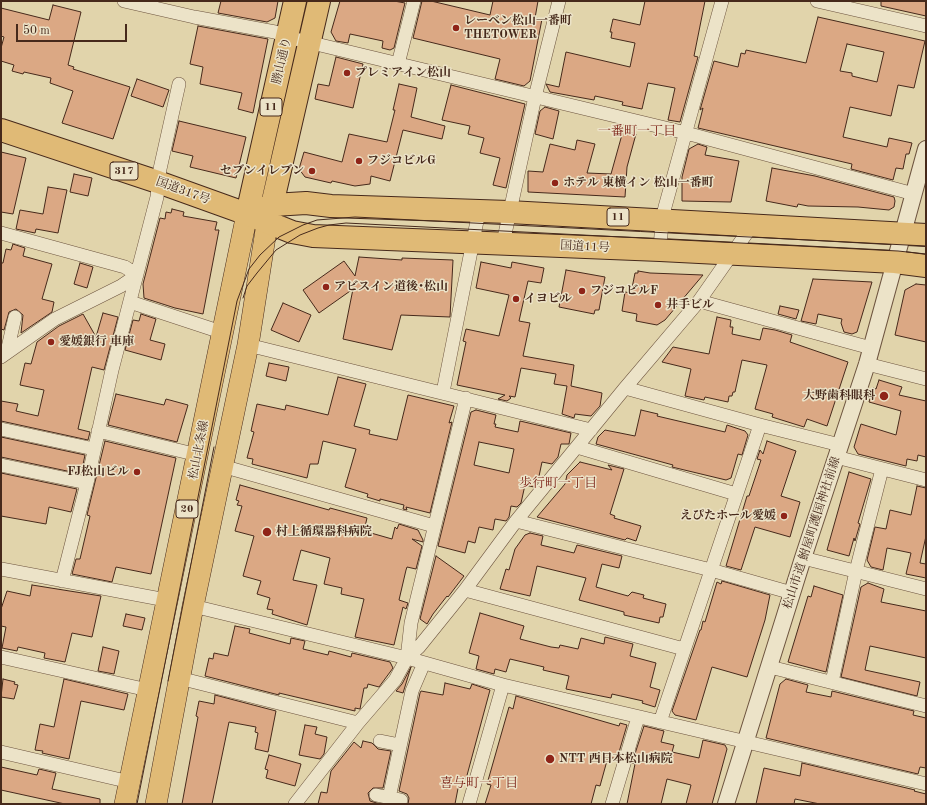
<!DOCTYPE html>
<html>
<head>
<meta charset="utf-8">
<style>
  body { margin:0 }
  #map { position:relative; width:927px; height:805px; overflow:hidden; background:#e1d4ab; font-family:"Old Standard TT",serif }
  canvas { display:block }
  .frame { position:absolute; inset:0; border:2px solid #46291b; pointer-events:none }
  .scale { position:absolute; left:16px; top:24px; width:111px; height:18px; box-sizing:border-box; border:2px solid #46291b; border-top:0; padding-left:5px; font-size:12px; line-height:14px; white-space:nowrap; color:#46291b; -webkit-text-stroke:3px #ece3c8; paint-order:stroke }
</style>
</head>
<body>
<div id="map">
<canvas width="927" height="805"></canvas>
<div class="frame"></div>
<div class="scale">50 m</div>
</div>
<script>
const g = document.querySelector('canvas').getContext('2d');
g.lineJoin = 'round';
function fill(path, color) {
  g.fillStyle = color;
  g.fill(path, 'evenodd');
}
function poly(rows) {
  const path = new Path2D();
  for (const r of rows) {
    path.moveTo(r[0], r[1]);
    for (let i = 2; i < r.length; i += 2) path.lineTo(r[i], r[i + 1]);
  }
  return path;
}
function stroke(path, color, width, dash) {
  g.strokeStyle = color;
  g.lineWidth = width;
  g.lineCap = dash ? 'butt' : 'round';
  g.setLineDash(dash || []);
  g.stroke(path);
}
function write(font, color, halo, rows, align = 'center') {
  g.font = font + ' "Old Standard TT","Noto Serif JP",serif';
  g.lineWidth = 3;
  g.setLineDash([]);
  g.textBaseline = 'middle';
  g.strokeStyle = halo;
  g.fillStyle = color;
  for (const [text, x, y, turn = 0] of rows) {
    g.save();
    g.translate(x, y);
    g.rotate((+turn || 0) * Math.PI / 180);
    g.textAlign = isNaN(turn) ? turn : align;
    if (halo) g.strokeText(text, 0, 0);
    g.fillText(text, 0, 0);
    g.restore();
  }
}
const building = poly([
  [221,1,278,1,275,18,267,22,218,13,221,1],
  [340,1,394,1,405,3,394,48,390,50,382,48,383,41,350,34,348,43,336,41,331,32,340,1],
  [422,1,431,1,490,15,493,1,538,1,535,18,542,19,530,81,524,86,495,79,500,59,413,38,422,1],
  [645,1,705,1,694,56,698,57,680,122,668,120,675,88,648,83,642,109,622,105,623,102,595,96,594,100,550,92,546,84,559,87,566,52,630,67,635,43,611,38,612,32,610,32,613,19,640,25,645,1],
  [881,1,926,1,926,16,881,6,881,1],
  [53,5,81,12,68,65,74,67,73,69,130,87,113,139,62,123,73,91,50,83,51,78,24,72,23,74,12,71,14,65,1,61,1,48,4,37,1,36,1,8,49,20,53,5],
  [818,17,925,41,914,88,898,85,891,116,850,107,843,137,887,147,889,138,912,143,909,154,906,154,903,169,896,168,893,180,851,169,852,164,698,128,703,108,700,110,714,61,738,67,741,53,745,54,746,50,806,63,818,17],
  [847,44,884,52,877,82,852,76,852,73,840,71,847,44],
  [198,26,268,39,253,113,238,109,242,93,200,84,203,67,190,64,198,26],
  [336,57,363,64,353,108,315,99,318,84,329,86,336,57],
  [137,79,169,90,163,107,131,96,137,79],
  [399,84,417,88,411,117,445,126,442,139,403,130,390,181,371,176,370,184,355,186,332,181,331,183,305,177,299,169,304,152,342,162,349,134,387,142,395,110,393,110,399,84],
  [451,85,525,104,506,188,493,185,500,158,480,153,484,138,468,134,470,126,442,120,451,85],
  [545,107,559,111,553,139,535,134,540,111,545,107],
  [179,121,246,137,236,178,190,167,193,156,172,151,179,121],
  [623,131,636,134,627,167,625,197,528,192,528,171,543,172,550,144,575,150,577,140,595,144,587,173,611,174,623,131],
  [698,144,707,147,705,155,739,161,731,202,682,201,682,177,689,149,698,144],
  [1,152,26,158,13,214,1,212,1,152],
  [772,168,815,176,894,197,895,201,894,207,889,210,858,207,808,206,798,204,797,207,766,201,772,168],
  [74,174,92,178,88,196,70,192,74,174],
  [48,187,67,190,58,233,36,229,35,233,16,229,20,210,43,214,48,187],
  [172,209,184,212,183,216,217,222,215,230,219,230,203,314,175,308,144,298,143,284,160,218,165,219,166,212,171,213,172,209],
  [13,244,25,248,23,256,52,264,42,299,54,302,52,312,21,333,23,315,16,309,9,312,4,330,1,329,1,263,3,263,6,249,11,250,13,244],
  [359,257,402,260,402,258,453,260,450,317,401,315,392,350,343,339,353,289,319,313,303,290,344,261,355,276,359,257],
  [481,262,511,268,512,262,544,268,541,283,528,281,519,321,530,323,523,356,574,365,571,386,602,393,600,406,591,416,575,414,574,418,562,414,567,386,554,384,556,374,521,368,515,397,509,396,511,398,507,401,498,399,505,395,457,385,466,342,463,341,466,329,499,336,509,295,476,288,481,262],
  [80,263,93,267,87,288,74,284,80,263],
  [566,270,605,277,599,310,595,310,594,314,559,307,566,270],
  [638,271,650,273,703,275,665,320,657,325,636,321,637,314,622,311,625,292,631,293,635,273,638,273,638,271],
  [813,279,872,282,857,332,852,334,844,332,841,323,842,319,818,314,816,324,801,321,813,279],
  [916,284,926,285,926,342,895,335,905,290,916,284],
  [283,303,311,315,299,342,271,330,283,303],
  [780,306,799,310,796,319,778,314,780,306],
  [103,313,118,317,104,370,92,367,78,429,90,432,88,440,1,421,1,401,18,404,16,411,38,416,44,390,20,385,25,363,31,364,37,342,59,326,83,314,96,337,103,313],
  [141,314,156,319,150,340,165,344,161,360,125,350,133,320,139,321,141,314],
  [717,317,731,320,730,327,733,327,732,334,760,340,763,328,775,330,792,335,790,342,848,362,827,426,807,419,804,427,772,417,773,414,755,409,767,365,742,360,735,392,733,392,732,396,729,396,728,402,705,397,704,400,685,396,691,369,662,362,673,347,709,354,717,317],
  [269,363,289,367,286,381,266,376,269,363],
  [338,377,366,384,354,426,370,430,369,434,397,440,408,395,454,406,449,423,452,422,430,513,406,507,407,510,403,509,404,505,380,499,380,501,367,497,368,494,345,487,356,449,323,441,318,464,310,464,307,478,252,464,253,459,247,458,254,432,251,431,257,404,285,410,286,405,328,415,338,377],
  [879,380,902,387,899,395,926,401,926,457,918,455,917,461,907,459,906,466,858,454,854,447,861,424,896,435,901,411,869,402,873,388,876,389,879,380],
  [116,394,164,405,166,399,188,405,177,442,108,425,116,394],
  [476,410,496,415,494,424,496,424,495,427,518,432,520,421,571,433,569,444,561,444,558,457,552,464,542,462,538,481,534,487,525,485,521,503,517,507,511,506,509,517,506,521,495,519,493,530,479,527,475,543,468,541,465,553,438,546,471,412,476,410],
  [479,442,514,449,509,473,474,465,479,442],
  [641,410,658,414,657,416,725,432,727,425,745,431,748,435,742,455,738,454,731,478,726,480,672,467,673,465,596,444,598,437,605,430,635,436,641,410],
  [1,437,85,455,81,474,1,457,1,437],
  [105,441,176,458,151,574,116,567,112,582,72,574,76,559,80,559,90,516,87,515,105,441],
  [767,441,796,451,781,496,800,502,790,537,755,527,741,570,726,566,747,496,749,496,761,460,757,459,760,450,763,454,767,441],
  [580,462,612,470,608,465,624,469,610,514,615,516,614,518,641,526,636,541,627,538,625,540,537,517,565,484,567,475,580,462],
  [849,472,871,479,858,523,860,524,855,541,854,538,849,556,827,550,849,472],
  [1,473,77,489,71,512,49,507,46,524,1,516,1,473],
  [240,485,329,510,330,508,367,518,364,531,392,539,395,527,397,529,399,524,418,530,423,540,423,542,412,539,422,546,416,569,407,567,406,570,399,600,408,603,406,609,403,607,394,645,355,637,364,599,341,594,342,588,324,584,330,558,301,550,293,580,317,585,307,625,272,614,273,610,267,609,270,598,257,594,261,581,243,576,254,536,235,531,242,506,237,505,239,501,236,500,240,485],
  [917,486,926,488,926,536,920,563,926,564,926,578,906,574,911,553,887,548,883,570,871,567,867,560,875,527,886,529,890,510,911,515,917,486],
  [530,533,543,536,541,545,574,553,577,545,622,556,619,568,602,564,596,587,628,596,632,592,644,595,643,598,666,604,663,617,660,617,659,623,624,615,624,612,579,600,586,578,537,566,530,596,500,589,506,569,509,570,515,549,525,535,530,533],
  [436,556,464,576,448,597,447,596,433,614,427,624,420,619,436,556],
  [722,581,770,595,765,620,747,677,712,667,696,720,675,715,672,711,700,630,701,630,703,621,705,622,717,582,721,584,722,581],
  [868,583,884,589,881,602,926,611,926,658,870,646,865,670,920,682,917,696,841,677,861,587,868,583],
  [32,585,101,596,92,637,72,633,65,662,44,658,45,653,18,647,17,651,2,648,6,627,1,626,1,609,7,591,30,596,32,585],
  [814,586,843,595,826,672,788,662,808,596,811,597,814,586],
  [480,613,524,626,520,639,551,647,559,648,560,645,578,649,581,638,604,644,605,637,633,644,630,656,656,663,650,687,660,690,655,707,642,703,643,701,612,694,611,698,566,689,569,676,543,670,544,667,510,659,506,672,495,669,494,674,476,669,479,656,469,653,480,613],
  [126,614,145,618,142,630,123,626,126,614],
  [235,626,250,629,249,633,290,644,291,638,305,641,303,649,328,655,329,651,351,657,352,653,390,662,393,668,379,687,368,684,367,688,364,688,360,709,355,708,355,711,279,693,279,695,205,676,209,658,213,659,214,653,228,656,235,626],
  [103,647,119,651,114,674,98,671,103,647],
  [411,667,403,693,396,691,402,684,411,667],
  [3,679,15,682,14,684,18,685,14,699,1,697,3,679],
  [64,679,128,694,124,710,81,701,69,759,42,753,43,751,35,750,40,724,54,727,64,679],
  [786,679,808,685,806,692,831,697,832,691,914,711,913,715,926,718,926,768,920,767,918,774,766,738,780,684,786,679],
  [445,683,470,689,472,684,490,690,466,779,460,778,455,804,408,804,409,798,407,794,399,791,420,693,421,691,443,695,445,683],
  [215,695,276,711,268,752,255,749,258,733,255,732,256,727,229,722,212,804,182,804,198,717,196,716,199,701,214,704,215,695],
  [516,696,619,726,620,723,627,725,617,759,608,757,600,786,596,785,591,804,485,804,491,785,487,784,509,707,513,709,516,696],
  [305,725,317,727,315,734,327,737,324,754,320,759,299,755,305,725],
  [644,726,664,731,661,742,674,745,672,752,699,758,703,740,725,745,727,749,712,804,686,804,691,785,667,779,661,804,627,804,635,764,632,763,644,726],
  [363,741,372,743,378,749,391,751,383,788,373,788,368,793,370,801,380,804,318,804,321,792,327,793,331,771,354,742,361,748,363,741],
  [269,755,301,764,295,786,266,778,268,770,265,769,269,755],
  [802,763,915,790,914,791,926,794,926,804,820,804,795,799,794,804,756,804,764,768,800,776,802,763],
  [1,767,37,775,39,769,56,773,52,789,100,799,100,804,65,804,1,790,1,767]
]);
const minor = poly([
  [124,1,194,17,275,32,287,37,686,133,914,194],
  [817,1,926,26],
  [398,64,414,1],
  [1,233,125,267,137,275],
  [503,243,535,97,559,1],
  [660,250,662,220,665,207,722,1],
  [699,301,871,348],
  [130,302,221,332],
  [248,345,591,430],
  [7,352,15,317],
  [1,357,55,319,121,286,137,275],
  [867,364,926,379],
  [625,388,760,425,660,722],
  [443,392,479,211],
  [760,425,840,445],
  [1,429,94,449],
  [98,431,198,455],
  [577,447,736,494],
  [836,457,926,480],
  [1,465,87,483],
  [222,466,434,526],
  [516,521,711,570,792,593],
  [803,558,926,589],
  [1,569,166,600],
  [62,581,87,483,112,370,157,197,160,169,179,84],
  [465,590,684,649],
  [193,606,407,658,419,647,465,590,516,521,625,388,699,301,753,224],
  [1,657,148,690],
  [407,658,411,623,466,398],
  [770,667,926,706],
  [179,678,358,723],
  [832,682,856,571,882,469],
  [380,741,400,745],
  [1,752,130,782],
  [376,795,401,800],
  [389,798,412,691,424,663],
  [295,804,358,723,395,680,407,658,503,685,926,784],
  [469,804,503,685],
  [612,804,638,717]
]);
const tertiary = poly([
  [726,804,803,558,867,364,926,149]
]);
const primary = poly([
  [125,804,247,214],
  [156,804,193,606,248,345,267,224]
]);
const trunk = poly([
  [1,130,158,182,247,214,292,232,313,236,660,250,895,262,926,266],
  [247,214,273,205,306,203,331,206,509,212,926,235],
  [247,214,295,1],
  [269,218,319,1]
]);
const tram = poly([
  [243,298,247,286,257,273,276,250,300,235,318,228,329,225,346,223,898,251,926,254],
  [168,681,214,447],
  [137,804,237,301,249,269,260,255,279,237,303,225,317,220,355,217,926,246]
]);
const markers = [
  [456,28,4,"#8f2418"],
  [347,73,4,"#8f2418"],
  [359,161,4,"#8f2418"],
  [312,171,4,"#8f2418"],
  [555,183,4,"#8f2418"],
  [326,287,4,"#8f2418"],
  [582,291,4,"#8f2418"],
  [516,299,4,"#8f2418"],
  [658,305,4,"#8f2418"],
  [51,342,4,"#8f2418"],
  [884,396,5,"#8f2418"],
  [137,472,4,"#8f2418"],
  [784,516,4,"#8f2418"],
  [267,532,5,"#8f2418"],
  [550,759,5,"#8f2418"]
];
const shields = [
  [271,107,22],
  [124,171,28],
  [618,217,22],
  [187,509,22]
];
const shieldNames = [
  ["11",271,107],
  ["317",124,171],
  ["11",618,217],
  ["20",187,509]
];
const poiNames = [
  ["レーベン松山一番町",464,21],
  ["THETOWER",464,35],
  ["プレミアイン松山",355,73],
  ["フジコビルG",367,161],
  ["セブンイレブン",304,171,"right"],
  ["ホテル 東横イン 松山一番町",563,183],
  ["アビスイン道後･松山",334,287],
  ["フジコビルF",590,291],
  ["イヨビル",524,299],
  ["井手ビル",666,305],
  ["愛媛銀行 車庫",59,342],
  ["大野歯科眼科",875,396,"right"],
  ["FJ松山ビル",129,472,"right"],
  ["えぴたホール愛媛",776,516,"right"],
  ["村上循環器科病院",276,532],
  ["NTT 西日本松山病院",559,759]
];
const streetNames = [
  ["勝山通り",282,61,-77],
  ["国道317号",183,191,20],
  ["国道11号",585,247,3],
  ["松山北条線",199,450,-79],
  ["松山市道 鮒屋町護国神社前線",812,533,-72]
];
const neighbourhoodNames = [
  ["一番町一丁目",637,132],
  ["歩行町一丁目",558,484],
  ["喜与町一丁目",479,784]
];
fill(building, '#dba884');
stroke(building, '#46291b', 1);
stroke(minor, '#6d543f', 14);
stroke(tertiary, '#6d543f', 18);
stroke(primary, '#46291b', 22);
stroke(trunk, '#46291b', 24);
stroke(minor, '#ece3c8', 13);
stroke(tertiary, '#ece3c8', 16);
stroke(primary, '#e0ba76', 21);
stroke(trunk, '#e0ba76', 22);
stroke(tram, '#46291b', 1);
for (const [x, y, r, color] of markers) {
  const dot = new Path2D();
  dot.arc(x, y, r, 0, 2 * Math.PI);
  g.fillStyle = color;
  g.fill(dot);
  stroke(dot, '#ece3c8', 1.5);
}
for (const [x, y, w] of shields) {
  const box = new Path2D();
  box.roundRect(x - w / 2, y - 9, w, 18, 3);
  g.fillStyle = '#ece3c8';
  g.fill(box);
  stroke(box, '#46291b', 1);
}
write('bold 11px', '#46291b', null, shieldNames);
write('bold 12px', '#46291b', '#ece3c8', poiNames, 'left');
write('12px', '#46291b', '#ece3c8', streetNames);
write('13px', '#7a1f14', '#ece3c8', neighbourhoodNames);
</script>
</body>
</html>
